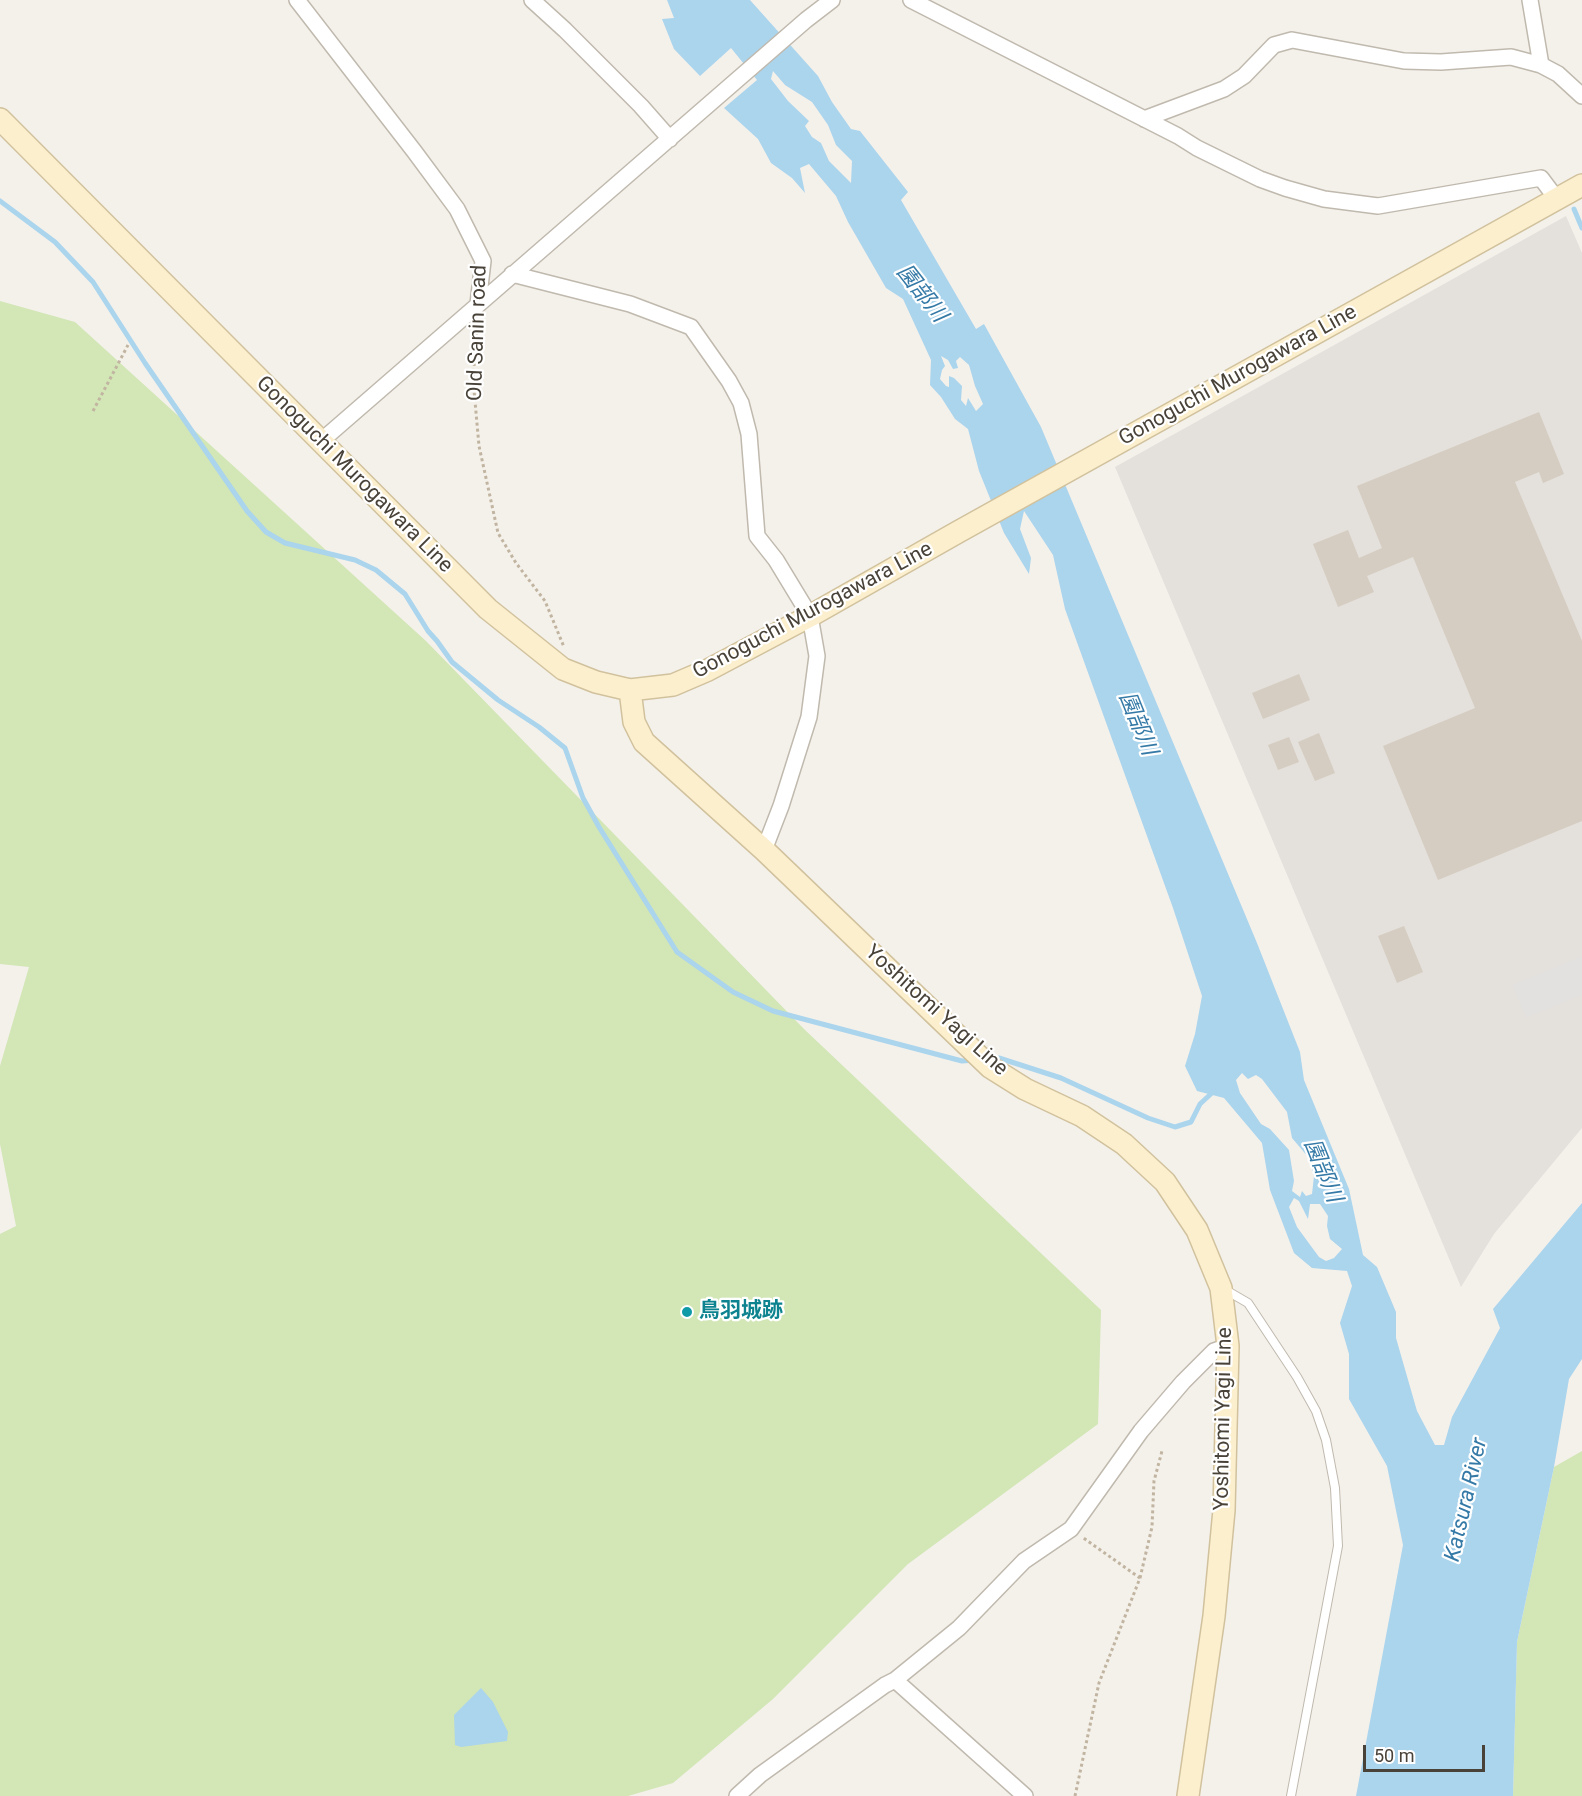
<!DOCTYPE html>
<html>
<head>
<meta charset="utf-8">
<style>
  body { margin:0 }
  #map { position:relative; width:1582px; height:1796px; overflow:hidden; background:#f4f1eb; font-family:Roboto,sans-serif }
  canvas { display:block }
  .scale { position:absolute; left:1363px; top:1745px; width:122px; height:27px; box-sizing:border-box; border:3px solid #484239; border-top:0; padding-left:8px; font-size:18px; line-height:21px; white-space:nowrap; color:#484239; -webkit-text-stroke:4px #fff; paint-order:stroke }
</style>
</head>
<body>
<div id="map">
<canvas width="1582" height="1796"></canvas>
<div class="scale">50 m</div>
</div>
<script>
const g = document.querySelector('canvas').getContext('2d');
g.lineJoin = 'round';
function fill(path, color) {
  g.fillStyle = color;
  g.fill(path, 'evenodd');
}
function poly(rows) {
  const path = new Path2D();
  for (const r of rows) {
    path.moveTo(r[0], r[1]);
    for (let i = 2; i < r.length; i += 2) path.lineTo(r[i], r[i + 1]);
  }
  return path;
}
function stroke(path, color, width, dash) {
  g.strokeStyle = color;
  g.lineWidth = width;
  g.lineCap = dash ? 'butt' : 'round';
  g.setLineDash(dash || []);
  g.stroke(path);
}
function write(font, color, halo, rows, align = 'center') {
  g.font = font + ' Roboto,"Noto Sans JP",sans-serif';
  g.lineWidth = 4.5;
  g.setLineDash([]);
  g.textBaseline = 'middle';
  g.strokeStyle = halo;
  g.fillStyle = color;
  for (const [text, x, y, turn = 0] of rows) {
    g.save();
    g.translate(x, y);
    g.rotate((+turn || 0) * Math.PI / 180);
    g.textAlign = isNaN(turn) ? turn : align;
    if (halo) g.strokeText(text, 0, 0);
    g.fillText(text, 0, 0);
    g.restore();
  }
}
const industrial = poly([
  [1566,216,1582,253,1582,1128,1494,1234,1461,1287,1115,467]
]);
const green = poly([
  [0,301,75,322,426,641,804,1029,1101,1310,1098,1424,908,1564,773,1699,673,1783,628,1796,0,1796,0,1234,16,1226,0,1144,0,1066,29,967,0,964],
  [1582,1451,1582,1796,1513,1796,1517,1642,1554,1467]
]);
const parking = poly([
  [1582,956,1582,995,1526,1018,1512,985]
]);
const water = poly([
  [667,0,750,0,818,76,832,102,851,129,860,131,908,192,901,200,976,329,984,324,1041,427,1257,943,1300,1052,1304,1080,1349,1189,1363,1255,1377,1267,1396,1312,1396,1338,1417,1411,1435,1445,1444,1445,1452,1417,1500,1328,1493,1309,1582,1203,1582,1359,1569,1379,1554,1467,1517,1642,1513,1796,1356,1796,1403,1545,1387,1466,1349,1399,1349,1354,1340,1323,1352,1286,1347,1271,1312,1268,1294,1253,1270,1190,1262,1143,1224,1098,1197,1091,1185,1066,1195,1034,1202,996,1173,908,1065,609,1053,555,1024,511,1020,529,1031,558,1029,574,1004,533,979,471,968,429,955,419,941,397,930,385,931,360,903,299,886,288,848,222,836,196,809,164,800,168,805,193,792,178,771,163,758,139,724,108,757,80,731,48,700,76,674,49,662,19,674,18],
  [773,71,785,85,812,102,828,125,836,145,852,161,851,183,829,161,821,143,812,137,805,126,809,121,788,101,771,79],
  [941,356,948,360,953,369,958,368,956,361,960,357,969,365,975,386,983,404,976,411,968,398,966,406,961,400,962,386,954,378,949,376,949,387,946,386,940,379,942,370,945,366],
  [1242,1073,1248,1079,1256,1075,1262,1079,1287,1112,1292,1138,1309,1158,1314,1176,1312,1194,1306,1196,1302,1191,1300,1197,1292,1191,1294,1181,1289,1150,1270,1129,1261,1124,1240,1093,1236,1080],
  [1294,1198,1299,1201,1308,1219,1310,1204,1320,1204,1328,1216,1327,1226,1330,1239,1342,1249,1334,1258,1326,1261,1319,1257,1297,1227,1289,1207],
  [481,1688,493,1702,508,1732,507,1741,461,1747,455,1745,454,1715]
]);
const stream = poly([
  [0,201,55,242,93,282,145,363,247,511,266,532,285,543,355,560,376,570,405,594,428,631,437,641,452,662,498,700,539,727,565,748,583,798,599,827,677,952,733,992,773,1011,962,1061,975,1060],
  [1574,209,1582,228],
  [990,1059,999,1058,1061,1078,1148,1118,1175,1127,1191,1122,1200,1104,1214,1091]
]);
const building = poly([
  [1539,412,1564,474,1543,483,1539,472,1515,482,1582,641,1582,821,1438,880,1383,746,1475,708,1413,557,1367,576,1374,592,1338,607,1313,544,1348,530,1359,558,1382,548,1357,486],
  [1299,674,1310,700,1263,719,1252,693],
  [1319,733,1335,773,1315,781,1298,742],
  [1289,737,1299,762,1278,770,1268,745],
  [1404,926,1423,972,1397,983,1378,936]
]);
const path = poly([
  [477,327,473,379,479,446,498,533,516,563,545,601,564,647],
  [93,411,128,345],
  [1140,1578,1152,1527,1154,1481,1162,1451],
  [1075,1796,1099,1683,1140,1578,1082,1537]
]);
const service = poly([
  [1224,1289,1248,1303,1297,1377,1316,1411,1326,1440,1335,1488,1338,1546,1291,1796]
]);
const minor = poly([
  [297,0,414,151,457,209,483,261,478,304],
  [532,0,565,30,641,106,670,139],
  [911,0,1178,136,1197,148,1260,179,1285,188,1324,199,1378,206,1541,178,1556,198],
  [1530,0,1541,65],
  [1144,119,1224,89,1244,76,1274,45,1292,40,1404,61,1441,62,1511,57,1541,65,1558,74,1582,96],
  [512,274,630,304,691,327,729,381,741,403,749,434,757,536,776,560,810,616,817,656,809,717,781,806,764,850],
  [320,442,806,20,832,0],
  [895,1680,1025,1796],
  [737,1796,760,1775,885,1685,895,1680,959,1628,1024,1561,1071,1529,1141,1431,1183,1382,1214,1351,1228,1346]
]);
const secondary = poly([
  [0,119,488,609,563,669,596,682,630,690,673,685,708,670,810,616,958,532,1582,185],
  [630,690,634,722,644,742,764,850,990,1067,1025,1089,1082,1116,1124,1144,1165,1182,1197,1230,1221,1288,1228,1346,1224,1510,1214,1616,1188,1796]
]);
const markers = [
  [687,1312,6,"#0f9aa8"]
];
const streetNames = [
  ["Old Sanin road",478,333,-88],
  ["Gonoguchi Murogawara Line",1238,376,-29],
  ["Gonoguchi Murogawara Line",354,475,45],
  ["Gonoguchi Murogawara Line",813,611,-28],
  ["Yoshitomi Yagi Line",936,1011,42],
  ["Yoshitomi Yagi Line",1224,1419,-89]
];
const cultureNames = [
  ["鳥羽城跡",699,1312]
];
const waterNames = [
  ["園部川",921,294,52],
  ["園部川",1137,724,68],
  ["園部川",1322,1171,68],
  ["Katsura River",1467,1500,-77]
];
fill(industrial, '#e4e0dc');
fill(green, '#d2e6b6');
fill(parking, '#e3e1df');
fill(water, '#abd4ed');
stroke(stream, '#abd4ed', 5);
fill(building, '#d5cdc1');
stroke(service, '#c0b9ae', 10);
stroke(minor, '#c0b9ae', 18);
stroke(secondary, '#d1c29d', 24);
stroke(path, '#c1b4a0', 3, [3, 3]);
stroke(service, '#fff', 8);
stroke(minor, '#fff', 15);
stroke(secondary, '#fcefce', 21);
for (const [x, y, r, color] of markers) {
  const dot = new Path2D();
  dot.arc(x, y, r, 0, 2 * Math.PI);
  g.fillStyle = color;
  g.fill(dot);
  stroke(dot, '#fff', 2);
}
write('21px', '#484239', '#fff', streetNames);
write('bold 21px', '#0d838f', '#fff', cultureNames, 'left');
write('italic 22px', '#357aa7', '#fff', waterNames);
</script>
</body>
</html>
